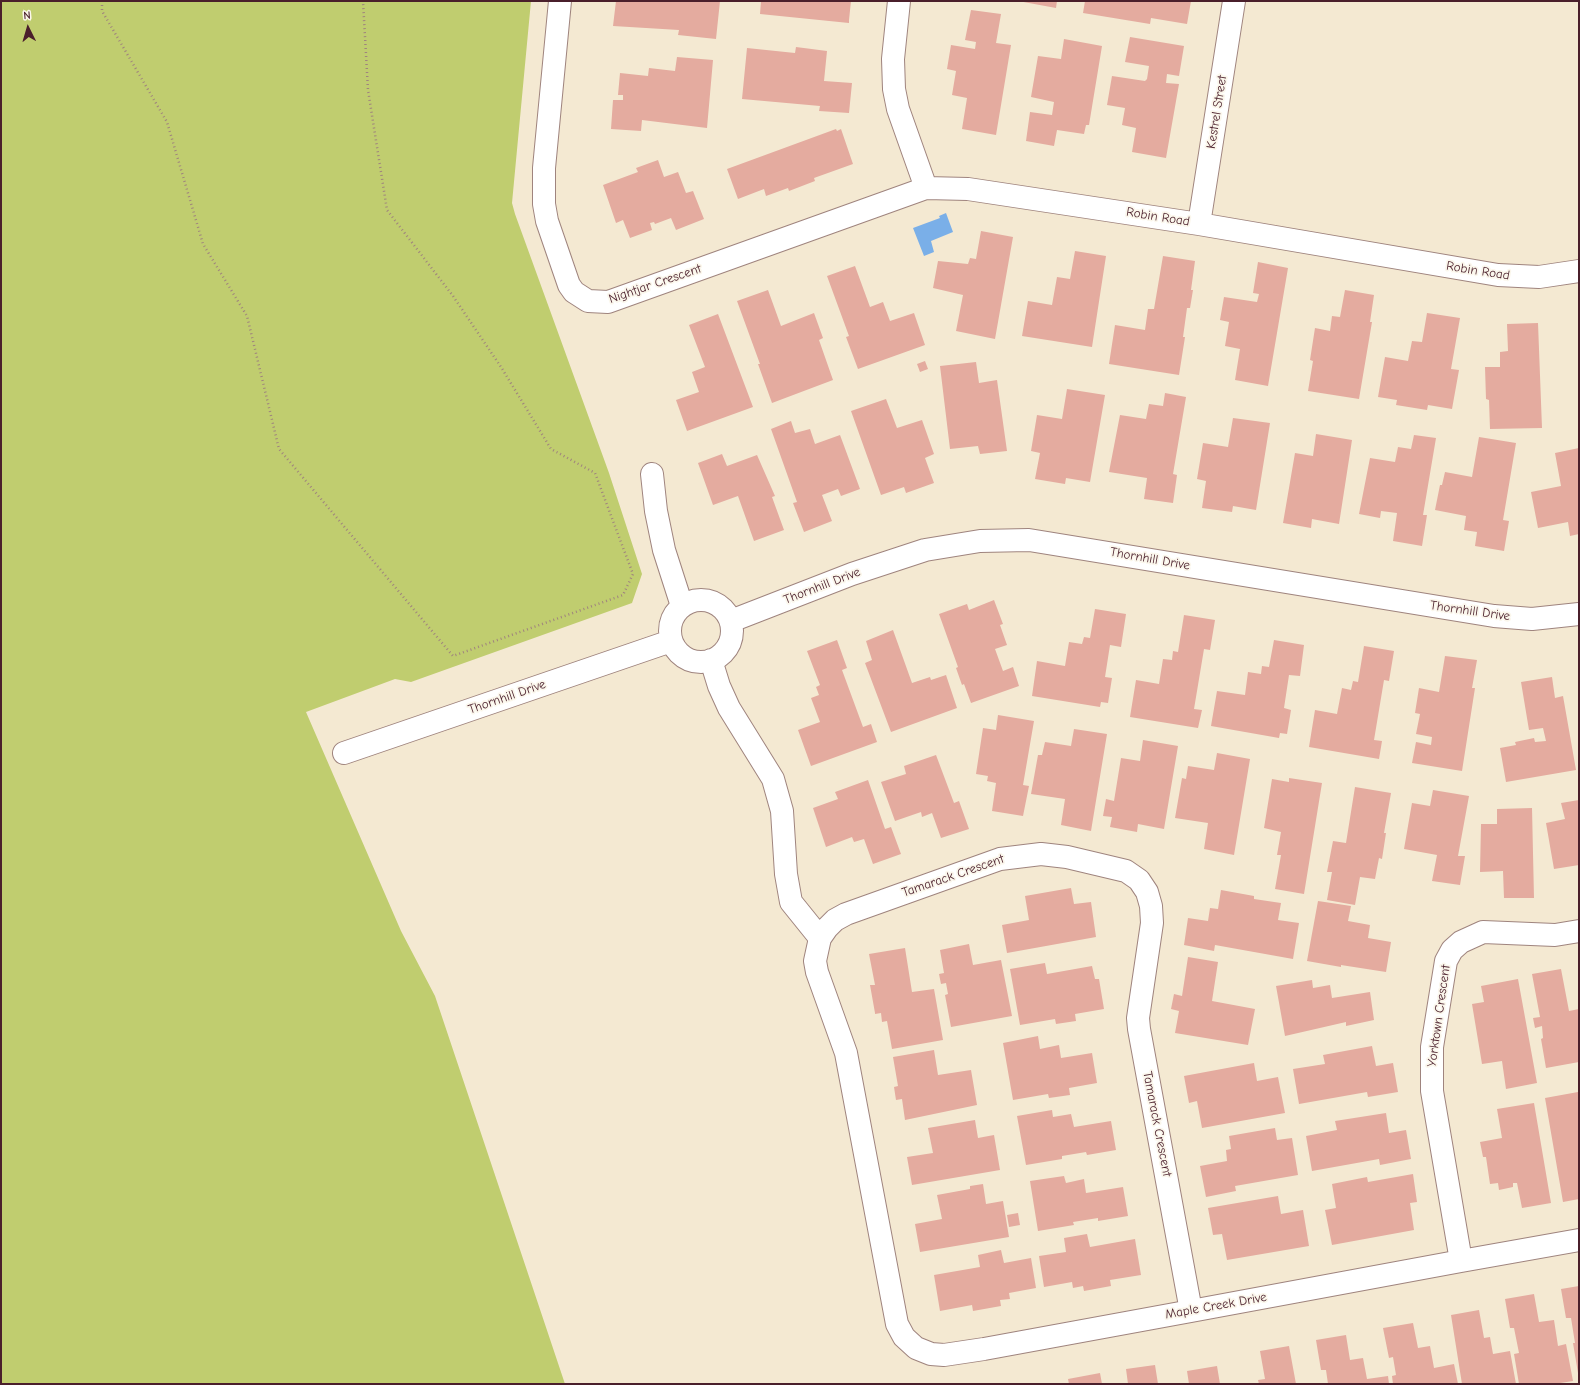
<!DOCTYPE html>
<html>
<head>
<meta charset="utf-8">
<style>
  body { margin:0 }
  #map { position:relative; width:1580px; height:1385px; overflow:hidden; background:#f4e9d2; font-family:"Comic Neue",sans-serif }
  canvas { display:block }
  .frame { position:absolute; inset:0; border:2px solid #4a1f2b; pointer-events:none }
  .north { position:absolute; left:8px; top:8px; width:40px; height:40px; -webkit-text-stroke:3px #fbf7ec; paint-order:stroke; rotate:355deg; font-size:11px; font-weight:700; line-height:16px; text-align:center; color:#4a1f2b }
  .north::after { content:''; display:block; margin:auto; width:14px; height:18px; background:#4a1f2b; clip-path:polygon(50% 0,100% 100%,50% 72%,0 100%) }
</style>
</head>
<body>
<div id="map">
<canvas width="1580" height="1385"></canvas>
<div class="frame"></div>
<div class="north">N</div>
</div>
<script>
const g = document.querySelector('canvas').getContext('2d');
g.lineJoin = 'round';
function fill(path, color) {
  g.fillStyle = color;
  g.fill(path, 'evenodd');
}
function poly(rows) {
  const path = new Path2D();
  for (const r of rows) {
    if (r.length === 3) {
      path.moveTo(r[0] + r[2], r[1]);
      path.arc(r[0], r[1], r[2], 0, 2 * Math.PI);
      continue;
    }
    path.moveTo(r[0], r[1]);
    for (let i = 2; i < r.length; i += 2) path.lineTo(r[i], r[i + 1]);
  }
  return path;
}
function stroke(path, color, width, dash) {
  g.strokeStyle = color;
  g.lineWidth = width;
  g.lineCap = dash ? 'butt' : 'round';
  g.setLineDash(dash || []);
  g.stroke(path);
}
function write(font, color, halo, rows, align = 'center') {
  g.font = font + ' "Comic Neue",sans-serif';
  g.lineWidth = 3.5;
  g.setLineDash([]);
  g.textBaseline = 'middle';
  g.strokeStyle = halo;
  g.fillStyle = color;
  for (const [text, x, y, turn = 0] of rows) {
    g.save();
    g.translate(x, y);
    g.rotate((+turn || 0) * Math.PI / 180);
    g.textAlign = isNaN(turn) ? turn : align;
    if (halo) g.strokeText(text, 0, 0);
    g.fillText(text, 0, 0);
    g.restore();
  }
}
const green = poly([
  [1,1,531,1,512,203,515,214,609,473,642,574,632,603,411,682,395,679,306,712,401,931,435,996,565,1384,1,1384]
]);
const water = poly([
  [946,213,953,232,931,241,934,252,924,256,913,228,940,218,939,216]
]);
const building = poly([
  [616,1,720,1,716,39,678,35,679,30,613,26],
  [761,1,851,1,849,20,849,23,760,14],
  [1018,1,1057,1,1056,8],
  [1085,1,1191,1,1187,24,1151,18,1150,24,1083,13],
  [971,10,1001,14,996,43,1011,45,996,135,962,129,967,98,952,95,956,71,947,69,951,45,975,49,976,42,965,40],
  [1130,37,1184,46,1179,76,1167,74,1166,83,1179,84,1166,158,1132,152,1136,128,1122,125,1125,108,1107,105,1112,76,1145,81,1147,79,1149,66,1125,62],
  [1064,39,1102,46,1089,125,1086,125,1084,134,1057,130,1054,146,1026,141,1030,112,1052,115,1054,102,1031,97,1038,56,1061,59],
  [796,47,827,51,824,81,852,83,849,113,819,111,820,106,742,99,747,48,795,53],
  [677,57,713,60,707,128,642,120,641,131,611,129,613,100,623,100,623,95,618,95,620,73,648,76,649,68,675,71],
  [836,129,837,131,841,129,853,164,814,178,815,181,789,191,788,188,766,196,764,189,738,199,727,169],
  [658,160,664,177,678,172,686,193,693,191,704,219,676,230,671,218,655,224,654,222,650,223,652,230,630,238,623,220,616,223,603,185,638,172,636,168],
  [981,231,1013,237,995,339,956,331,963,295,933,288,938,261,968,264,970,258,976,259],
  [1075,251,1106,256,1092,347,1022,336,1028,301,1052,305,1057,277,1070,279],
  [1163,256,1195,261,1191,290,1193,290,1190,308,1187,308,1183,337,1185,337,1179,375,1109,364,1115,325,1145,330,1148,309,1154,309],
  [1258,262,1288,268,1268,386,1235,380,1240,349,1225,346,1229,322,1220,320,1224,297,1257,302,1259,294,1253,293],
  [855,266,870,307,883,302,890,321,914,313,925,345,858,369,846,337,849,336,827,276],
  [768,290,781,326,814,313,823,338,819,340,833,380,772,403,758,364,760,364,737,301],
  [1345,290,1374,295,1370,322,1372,322,1359,399,1308,391,1313,361,1310,360,1315,328,1330,331,1332,316,1340,317],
  [1427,313,1460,318,1451,369,1459,370,1452,409,1428,405,1427,410,1396,405,1397,400,1378,397,1385,357,1408,361,1412,341,1422,342],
  [718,314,753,407,687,431,676,400,699,392,692,372,705,367,689,325],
  [1538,323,1542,428,1490,429,1489,400,1486,399,1485,367,1500,367,1500,352,1508,351,1507,324],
  [925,361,928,369,920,372,917,364],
  [976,362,979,383,997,380,1007,451,980,454,978,446,950,449,940,366],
  [1067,389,1105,395,1090,482,1066,478,1065,484,1035,479,1040,453,1031,451,1037,415,1062,419],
  [1165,393,1186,397,1173,474,1177,475,1173,503,1144,499,1147,478,1109,472,1120,415,1146,419,1149,404,1163,406],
  [886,399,897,428,922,420,934,454,925,458,934,483,906,493,904,487,881,495,851,411],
  [1233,418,1270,423,1256,510,1233,506,1232,512,1202,508,1206,481,1197,479,1203,443,1228,447],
  [791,421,795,433,810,429,815,444,840,435,860,489,841,496,838,489,822,495,832,521,804,532,793,503,797,502,771,429],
  [1316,434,1352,440,1339,524,1312,519,1311,528,1283,523,1295,453,1313,456],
  [1414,435,1436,438,1423,515,1427,515,1422,546,1393,541,1397,513,1381,511,1380,518,1359,514,1370,458,1395,462,1398,447,1411,449],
  [1479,437,1516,443,1503,520,1509,521,1504,551,1475,546,1477,532,1464,530,1466,516,1435,510,1440,485,1442,485,1445,472,1472,477],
  [1579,448,1579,534,1570,536,1568,522,1538,528,1531,492,1561,486,1555,453],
  [722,454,727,466,757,455,775,496,772,497,784,530,754,541,738,496,713,505,698,463],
  [994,600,1003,624,1000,625,1007,645,995,649,1003,671,1013,667,1019,686,971,703,964,684,962,685,956,668,958,667,939,614,967,604,969,610],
  [1095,609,1126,614,1121,647,1110,645,1105,677,1112,678,1108,703,1101,702,1100,707,1032,696,1037,661,1065,666,1069,642,1082,644,1084,637,1090,638],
  [1184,615,1215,620,1210,650,1204,649,1194,709,1202,710,1198,728,1130,717,1136,680,1159,684,1163,659,1172,660,1173,651,1178,652],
  [893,630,912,683,930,677,931,680,946,675,957,708,891,732,865,663,872,660,866,641],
  [837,640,847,668,842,670,863,727,871,724,877,742,811,766,798,730,820,722,811,698,819,695,816,687,820,685,807,651],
  [1274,640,1304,645,1300,676,1289,675,1284,708,1291,710,1287,734,1280,733,1279,738,1211,726,1217,691,1245,695,1248,672,1261,674,1262,666,1269,667],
  [1364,646,1394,651,1389,681,1384,680,1374,740,1382,741,1379,759,1309,747,1315,710,1337,714,1342,688,1351,690,1353,681,1358,682],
  [1445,656,1477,660,1472,688,1475,688,1462,771,1412,763,1416,742,1431,745,1432,737,1416,734,1420,714,1415,713,1419,688,1439,692],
  [1552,677,1555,698,1563,696,1576,770,1506,782,1500,748,1516,745,1515,742,1534,738,1535,742,1546,741,1543,728,1529,730,1521,682],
  [998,715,1034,721,1023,785,1029,786,1023,816,992,811,996,783,987,781,988,776,976,774,983,728,996,730],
  [1074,729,1107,734,1091,831,1061,825,1065,799,1031,794,1038,755,1042,755,1045,742,1071,746],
  [1143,740,1178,746,1164,829,1138,824,1137,832,1110,827,1112,817,1103,816,1106,799,1114,801,1121,758,1140,761],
  [1217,753,1250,759,1234,855,1204,849,1208,823,1175,818,1182,778,1186,779,1188,766,1214,770],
  [936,755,954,803,959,801,969,829,941,838,932,813,922,817,921,812,895,821,881,782,906,774,904,766],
  [1289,778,1322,783,1304,894,1275,889,1281,855,1277,855,1281,832,1264,828,1272,779,1289,782],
  [868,780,885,829,891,827,901,854,873,864,864,839,854,842,852,837,826,847,813,808,838,799,835,792],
  [1355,787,1391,793,1384,833,1386,833,1382,859,1379,858,1375,879,1360,877,1355,905,1327,900,1332,872,1327,872,1333,841,1346,843],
  [1433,790,1469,796,1458,856,1465,856,1460,885,1432,881,1437,855,1404,849,1412,803,1430,806],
  [1579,800,1579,865,1554,869,1546,823,1565,819,1561,803],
  [1532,808,1534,898,1504,898,1503,871,1480,872,1481,824,1497,824,1497,809],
  [1071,888,1074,904,1091,902,1096,937,1007,953,1002,925,1029,920,1025,896],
  [1221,890,1254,896,1254,899,1281,903,1278,920,1299,923,1293,959,1215,945,1214,951,1184,945,1188,918,1208,921,1210,908,1218,909],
  [1318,901,1351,906,1348,921,1370,925,1368,938,1391,942,1386,972,1341,965,1341,967,1307,961],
  [969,944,973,965,1001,960,1012,1016,951,1027,945,995,948,994,946,983,941,984,939,974,944,973,940,950],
  [905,948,912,992,934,989,943,1040,892,1049,887,1021,882,1022,881,1013,875,1014,875,1013,870,985,875,985,869,954],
  [1188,957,1218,962,1212,1001,1255,1009,1248,1045,1175,1033,1179,1011,1171,1009,1174,994,1182,996],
  [1045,963,1047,974,1092,966,1095,979,1099,979,1104,1009,1075,1014,1076,1021,1056,1024,1055,1019,1020,1025,1010,969],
  [1561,969,1569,1011,1579,1009,1579,1062,1546,1068,1541,1039,1543,1038,1542,1026,1535,1028,1533,1018,1540,1017,1532,974],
  [1518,979,1537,1083,1506,1089,1502,1061,1482,1064,1472,1004,1484,1002,1481,986],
  [1312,980,1313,988,1330,985,1332,998,1370,992,1374,1020,1346,1026,1346,1022,1285,1036,1276,986],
  [1038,1036,1040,1049,1059,1045,1061,1058,1092,1053,1097,1083,1069,1088,1070,1095,1049,1098,1048,1094,1013,1100,1003,1043],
  [1372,1046,1376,1066,1393,1063,1398,1092,1368,1097,1367,1092,1299,1104,1293,1069,1325,1064,1323,1055],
  [934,1050,938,1075,971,1070,977,1105,905,1120,902,1099,896,1100,894,1087,898,1086,893,1057],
  [1254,1063,1257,1081,1278,1077,1285,1113,1202,1128,1197,1101,1189,1103,1184,1076],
  [1578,1092,1579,1199,1563,1202,1545,1098],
  [1534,1103,1551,1203,1522,1208,1517,1183,1513,1183,1513,1187,1499,1190,1498,1183,1490,1184,1486,1157,1483,1157,1480,1142,1502,1138,1497,1109],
  [1052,1110,1053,1117,1071,1114,1074,1127,1111,1121,1116,1150,1087,1155,1086,1152,1062,1156,1062,1159,1026,1165,1017,1116],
  [1386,1113,1389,1133,1406,1130,1411,1159,1380,1165,1379,1159,1312,1171,1306,1136,1337,1130,1335,1121],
  [975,1120,978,1138,994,1135,1000,1170,912,1185,907,1157,933,1153,928,1128],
  [1275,1128,1277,1140,1292,1138,1298,1175,1235,1186,1236,1191,1206,1197,1200,1166,1227,1161,1226,1150,1231,1149,1229,1136],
  [1413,1174,1417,1202,1410,1203,1414,1230,1332,1245,1325,1210,1336,1208,1332,1184,1367,1177,1368,1182],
  [1064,1176,1066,1183,1084,1179,1086,1193,1123,1187,1128,1216,1098,1221,1098,1218,1073,1222,1074,1225,1038,1231,1030,1181],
  [983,1184,986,1204,1003,1201,1009,1237,920,1252,915,1224,942,1219,937,1195,970,1189,970,1186],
  [1278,1196,1281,1214,1303,1210,1309,1246,1227,1260,1222,1234,1213,1235,1208,1208],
  [1018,1213,1020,1225,1009,1227,1007,1215],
  [1087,1234,1090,1247,1135,1239,1141,1275,1110,1280,1111,1286,1084,1291,1083,1286,1073,1288,1072,1282,1044,1287,1039,1256,1066,1252,1064,1238],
  [1001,1250,1004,1263,1031,1258,1036,1288,1009,1293,1010,1299,1000,1300,1001,1306,973,1311,972,1305,940,1311,934,1275,980,1267,978,1255],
  [1579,1286,1579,1373,1578,1373,1573,1343,1575,1343,1571,1318,1566,1318,1561,1289],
  [1534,1294,1539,1322,1554,1320,1558,1346,1566,1344,1573,1381,1554,1384,1519,1384,1514,1354,1519,1353,1514,1328,1510,1328,1505,1299],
  [1479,1310,1484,1338,1490,1337,1493,1354,1510,1351,1516,1384,1462,1384,1451,1315],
  [1413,1323,1418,1348,1430,1346,1434,1368,1454,1364,1458,1384,1393,1384,1392,1376,1396,1375,1393,1357,1389,1358,1383,1328],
  [1346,1335,1350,1360,1363,1358,1367,1379,1388,1376,1389,1384,1328,1384,1326,1370,1321,1370,1316,1340],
  [1289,1346,1296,1384,1259,1384,1258,1380,1265,1379,1260,1351],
  [1155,1365,1158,1384,1128,1384,1126,1369],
  [1217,1366,1220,1384,1189,1384,1187,1371],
  [1100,1373,1102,1384,1069,1384,1068,1379]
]);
const path = poly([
  [102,1,102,11,167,122,203,244,247,316,279,449,453,656,623,595,633,574,595,473,551,449,501,367,453,296,387,210,368,90,363,1]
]);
const minor = poly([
  [560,1,544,168,544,204,547,221,569,285,574,292,588,301,608,302,926,188,968,189,1199,224,1498,275,1539,277,1579,271],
  [899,1,893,59,894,89,898,109,926,188],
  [1199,224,1234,1],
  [652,474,656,511,664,550,682,606],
  [701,631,31],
  [731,621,852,574,925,550,980,541,1029,540,1494,616,1532,619,1579,614],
  [711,660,719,686,729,708,773,779,782,811,786,874,791,902,820,938],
  [344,753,671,641],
  [1461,1261,1432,1091,1432,1047,1446,961,1452,950,1461,942,1483,932,1555,935,1579,931],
  [1191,1311,1139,1029,1138,1018,1152,923,1151,906,1147,892,1139,880,1126,871,1067,857,1041,854,1000,859,846,914,835,920,827,928,820,938,815,961,817,972,846,1053,897,1324,904,1337,916,1348,931,1354,944,1355,984,1349,1191,1311,1461,1261,1579,1240]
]);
const streetNames = [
  ["Kestrel Street",1217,112,-81],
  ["Robin Road",1158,217,9],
  ["Robin Road",1478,271,9],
  ["Nightjar Crescent",655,284,-19],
  ["Thornhill Drive",1150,559,10],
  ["Thornhill Drive",822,586,-21],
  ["Thornhill Drive",1470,611,8],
  ["Thornhill Drive",507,697,-19],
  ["Tamarack Crescent",953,876,-19],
  ["Yorktown Crescent",1439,1016,-82],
  ["Tamarack Crescent",1157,1124,79],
  ["Maple Creek Drive",1216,1306,-10]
];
fill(green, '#c0cd6f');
fill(water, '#7aafe8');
fill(building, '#e4ab9f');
stroke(minor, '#9f847e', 24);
stroke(path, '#9f847e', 2.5, [1, 3]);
stroke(minor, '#fff', 22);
write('13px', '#4a1f2b', '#fbf7ec', streetNames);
</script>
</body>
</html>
